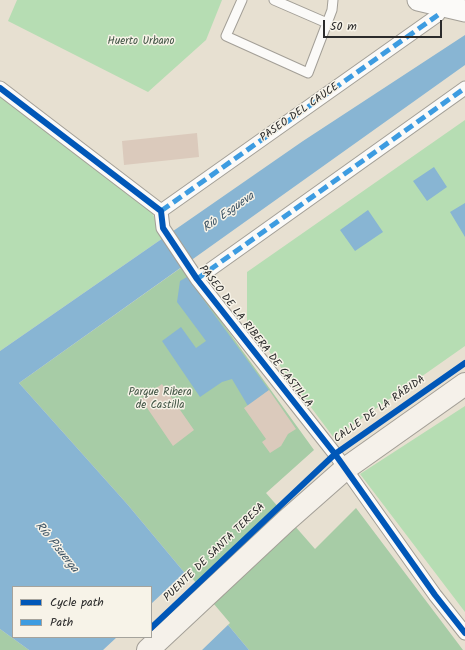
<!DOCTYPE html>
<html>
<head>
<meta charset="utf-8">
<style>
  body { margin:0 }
  #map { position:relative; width:465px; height:650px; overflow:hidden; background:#e7e0d1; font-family:Kalam,sans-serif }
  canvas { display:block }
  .legend { position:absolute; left:12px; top:586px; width:140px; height:52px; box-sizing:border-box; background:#f7f3e8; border:1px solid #a5a39c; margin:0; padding:5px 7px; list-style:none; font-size:12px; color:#2b2b2b }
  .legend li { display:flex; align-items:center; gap:8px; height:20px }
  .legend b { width:20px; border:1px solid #a5a39c }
  .scale { position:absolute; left:323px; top:20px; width:119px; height:18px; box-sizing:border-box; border:2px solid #2b2b2b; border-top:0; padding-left:5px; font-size:12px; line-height:14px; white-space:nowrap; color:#2b2b2b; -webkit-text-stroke:3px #f7f3e8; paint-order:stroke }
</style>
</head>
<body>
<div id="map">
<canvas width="465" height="650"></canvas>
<ul class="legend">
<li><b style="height:5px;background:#0057b8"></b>Cycle path</li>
<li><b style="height:5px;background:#3d9ce1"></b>Path</li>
</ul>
<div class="scale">50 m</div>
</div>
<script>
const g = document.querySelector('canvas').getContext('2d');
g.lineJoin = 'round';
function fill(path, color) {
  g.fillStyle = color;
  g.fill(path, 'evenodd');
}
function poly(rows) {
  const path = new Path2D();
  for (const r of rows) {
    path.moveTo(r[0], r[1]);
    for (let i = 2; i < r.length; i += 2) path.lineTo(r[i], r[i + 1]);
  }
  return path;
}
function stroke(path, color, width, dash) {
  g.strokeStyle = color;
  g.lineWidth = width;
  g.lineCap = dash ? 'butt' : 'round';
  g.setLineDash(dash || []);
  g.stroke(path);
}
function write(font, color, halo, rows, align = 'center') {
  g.font = font + ' Kalam,sans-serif';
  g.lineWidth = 3;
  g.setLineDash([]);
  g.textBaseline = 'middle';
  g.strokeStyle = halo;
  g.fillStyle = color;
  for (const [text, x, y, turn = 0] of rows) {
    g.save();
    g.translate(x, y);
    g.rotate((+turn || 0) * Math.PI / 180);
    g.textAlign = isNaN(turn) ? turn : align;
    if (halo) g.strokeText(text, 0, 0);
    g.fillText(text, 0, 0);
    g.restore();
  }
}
const green = poly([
  [17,0,222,0,206,40,148,92,8,21],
  [0,95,150,207,163,238,0,351],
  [465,120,465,346,334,438,247,322,247,272],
  [465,406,465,612,360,474]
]);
const forest = poly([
  [182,267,314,450,266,493,315,549,356,508,463,650,249,650,128,505,19,383],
  [0,629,29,650,0,650]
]);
const water = poly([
  [465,35,465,65,19,383,128,505,249,650,29,650,0,629,0,351,303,141],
  [13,587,151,587,151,637,13,637],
  [434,167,447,187,427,201,413,181],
  [465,203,465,237,450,212],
  [368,210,383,232,355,251,340,230],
  [187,277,269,390,248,406,232,379,222,382,200,397,162,341,181,327,196,348,206,341,177,302,180,281]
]);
const pier = poly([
  [186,571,230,623,202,650,103,650,117,637,151,637,151,604]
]);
const building = poly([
  [197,133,199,157,124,165,122,141],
  [162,384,194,430,173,446,141,399],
  [269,390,296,429,288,434,281,446,270,453,262,442,266,439,244,408]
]);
const service = poly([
  [242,0,226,36,308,73,332,10,333,0],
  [274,0,327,23]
]);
const pedestrian = poly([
  [0,88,161,211,163,228,197,279,335,454,435,595,465,633],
  [161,211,438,15],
  [197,279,465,88]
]);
const tertiary = poly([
  [418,0,465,11]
]);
const secondary = poly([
  [148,650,286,521,345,469,465,384]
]);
const quiet = poly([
  [161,211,438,15],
  [197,279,465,88]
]);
const cycleway = poly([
  [0,88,161,211,163,228,197,279,335,454,435,595,465,633],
  [151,628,335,454,465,363]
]);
const parkNames = [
  ["Huerto Urbano",141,42],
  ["Parque Ribera",160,393],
  ["de Castilla",160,406]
];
const streetNames = [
  ["PASEO DEL CAUCE",300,113,-35],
  ["PASEO DE LA RIBERA DE CASTILLA",255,337,52],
  ["CALLE DE LA RÁBIDA",380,410,-35],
  ["PUENTE DE SANTA TERESA",215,553,-44]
];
const waterNames = [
  ["Río Esgueva",229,213,-35],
  ["Río Pisuerga",56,548,51]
];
fill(green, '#b6ddb3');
fill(forest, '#a7cca6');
fill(water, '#88b5d3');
fill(pier, '#e7e0d1');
fill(building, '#dbcabc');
stroke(service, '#a39f97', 11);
stroke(pedestrian, '#a39f97', 15);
stroke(tertiary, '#a39f97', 23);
stroke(secondary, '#a39f97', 24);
stroke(service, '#fbfaf8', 9);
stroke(pedestrian, '#fbfaf8', 13);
stroke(tertiary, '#fbfaf8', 21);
stroke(secondary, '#f5f1ea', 22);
stroke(quiet, '#3d9ce1', 5, [10, 5]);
stroke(cycleway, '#0057b8', 6);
write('11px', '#445747', '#f7f3e8', parkNames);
write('11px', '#2b2b2b', '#f7f3e8', streetNames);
write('italic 12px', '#3e5566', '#f7f3e8', waterNames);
</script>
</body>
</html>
